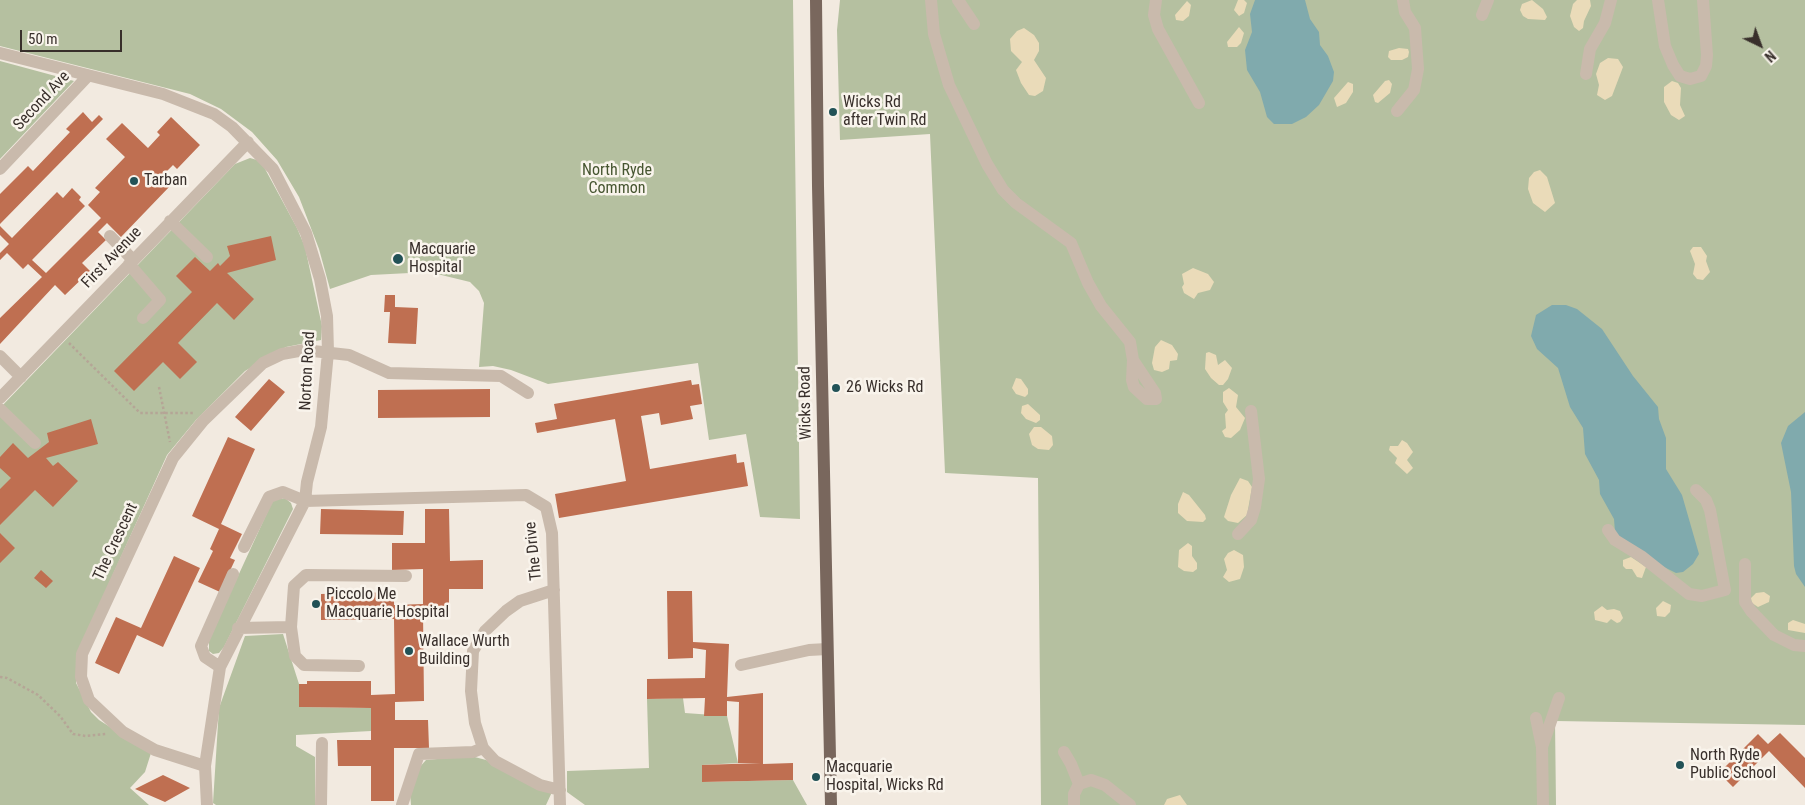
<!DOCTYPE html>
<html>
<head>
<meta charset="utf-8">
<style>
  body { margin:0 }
  #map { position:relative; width:1805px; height:805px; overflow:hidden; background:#f2eae0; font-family:"Roboto Condensed",sans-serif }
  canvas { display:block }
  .north { position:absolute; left:1735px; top:20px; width:50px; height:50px; -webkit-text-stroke:4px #f9f4ec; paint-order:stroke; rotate:138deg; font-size:14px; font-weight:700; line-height:20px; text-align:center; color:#382f2b }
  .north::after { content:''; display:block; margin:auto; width:18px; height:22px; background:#382f2b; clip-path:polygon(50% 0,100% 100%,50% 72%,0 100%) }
  .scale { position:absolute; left:20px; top:30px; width:102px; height:22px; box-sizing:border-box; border:2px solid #382f2b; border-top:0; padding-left:6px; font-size:15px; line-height:18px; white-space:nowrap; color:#382f2b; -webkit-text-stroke:4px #f9f4ec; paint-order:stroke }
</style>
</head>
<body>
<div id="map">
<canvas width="1805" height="805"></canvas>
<div class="north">N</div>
<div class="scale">50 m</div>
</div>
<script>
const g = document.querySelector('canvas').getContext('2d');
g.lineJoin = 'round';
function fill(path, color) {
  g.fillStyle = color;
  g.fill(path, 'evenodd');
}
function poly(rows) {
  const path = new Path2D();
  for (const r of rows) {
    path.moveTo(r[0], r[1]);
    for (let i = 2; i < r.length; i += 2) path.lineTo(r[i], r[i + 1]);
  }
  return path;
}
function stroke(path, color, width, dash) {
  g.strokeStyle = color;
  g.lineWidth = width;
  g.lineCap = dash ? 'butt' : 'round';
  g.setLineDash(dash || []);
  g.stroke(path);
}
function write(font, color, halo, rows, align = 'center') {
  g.font = font + ' "Roboto Condensed",sans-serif';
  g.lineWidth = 5;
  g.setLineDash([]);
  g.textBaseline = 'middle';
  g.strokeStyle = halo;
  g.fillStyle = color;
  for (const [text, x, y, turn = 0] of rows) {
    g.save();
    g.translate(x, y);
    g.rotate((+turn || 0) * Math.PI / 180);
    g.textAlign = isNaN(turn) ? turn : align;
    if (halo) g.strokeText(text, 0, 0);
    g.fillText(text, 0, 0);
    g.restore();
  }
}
const green = poly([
  [0,0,793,0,800,519,760,517,746,434,709,440,698,363,548,384,511,370,493,366,479,367,484,303,479,291,470,282,429,272,371,275,330,289,319,249,299,197,277,160,252,132,221,109,190,94,0,46],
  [840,0,1805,0,1805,725,1555,721,1556,805,1041,805,1038,478,945,473,930,134,840,140,837,30],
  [0,61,74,81,0,159],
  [250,158,257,160,264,167,297,228,305,247,322,326,321,340,286,347,245,371,196,420,167,455,77,654,76,683,91,712,99,720,151,753,145,772,130,788,149,805,0,805,0,408,235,164],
  [285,498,291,503,293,509,224,647,219,653,213,654,209,651,209,639,273,500],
  [283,634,299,684,299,707,371,708,371,731,296,735,296,746,315,757,315,805,216,805,213,803,219,708,245,636],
  [683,698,685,713,727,716,738,763,702,765,702,782,793,780,807,805,585,805,567,792,567,771,649,768,647,699],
  [471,756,486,760,552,792,546,805,411,805,410,793,418,769,426,760]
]);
const sand = poly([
  [1238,0,1244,0,1247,3,1244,13,1239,16,1234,10],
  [1532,0,1543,9,1547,17,1545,20,1528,19,1523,16,1520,10,1522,4],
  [1577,0,1590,0,1591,6,1584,21,1583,28,1579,31,1574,27,1570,16,1573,4],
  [1187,1,1191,5,1189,16,1183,21,1176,20,1175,15],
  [1239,27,1244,33,1241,43,1237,47,1228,47,1227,42],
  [1024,28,1034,35,1039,43,1039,51,1034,60,1046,78,1043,91,1035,96,1029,95,1021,83,1016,70,1022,62,1011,51,1010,39,1017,31],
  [1399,48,1408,49,1409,52,1408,57,1402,60,1391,60,1388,57,1389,51],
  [1608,58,1618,59,1623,67,1612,96,1605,100,1597,95,1599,85,1596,74,1600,63],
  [1385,81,1389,80,1392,84,1390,93,1378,103,1375,102,1373,95],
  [1672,81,1678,83,1681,88,1680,105,1685,116,1679,120,1671,115,1664,102,1664,87],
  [1348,82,1353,84,1353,92,1346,103,1337,107,1334,98],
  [1540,170,1547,177,1555,203,1545,212,1533,203,1528,189,1529,178,1534,172],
  [1693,247,1701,247,1707,256,1706,261,1710,272,1703,280,1697,279,1693,274,1695,264,1690,251],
  [1193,268,1208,274,1214,282,1210,290,1198,293,1194,299,1184,293,1182,287,1184,284,1182,274],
  [1161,340,1172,345,1178,354,1177,360,1170,361,1169,369,1162,372,1154,370,1152,363,1155,347],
  [1209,352,1216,355,1218,365,1225,360,1232,368,1228,379,1223,385,1219,385,1211,378,1205,369,1206,353],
  [1016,378,1021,379,1028,389,1028,394,1025,397,1016,394,1012,388],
  [1229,388,1238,395,1236,407,1245,418,1240,430,1231,438,1225,437,1222,431,1226,428,1225,414,1228,410,1223,402,1223,392],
  [1028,404,1040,415,1040,420,1036,423,1026,419,1021,413,1022,406],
  [1034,427,1041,427,1052,436,1053,445,1049,450,1038,449,1032,445,1029,434],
  [1402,440,1407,443,1413,452,1407,460,1413,468,1407,474,1395,463,1397,458,1389,450,1390,446,1398,446],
  [1240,478,1248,481,1252,487,1247,515,1238,523,1228,521,1224,517,1231,495],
  [1183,492,1189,495,1205,515,1206,519,1203,522,1187,521,1178,513,1178,504],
  [1188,543,1192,546,1192,556,1197,563,1197,569,1193,572,1184,571,1178,567,1179,550],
  [1234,550,1243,555,1244,567,1240,579,1229,582,1223,577,1227,570,1224,559,1228,553],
  [1631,557,1646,567,1642,578,1637,577,1632,569,1626,569,1623,566,1623,560],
  [1764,592,1770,596,1769,602,1758,607,1752,603,1751,598,1756,593],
  [1663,601,1671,605,1670,612,1665,617,1657,616,1656,608],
  [1602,606,1607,610,1614,609,1620,611,1623,618,1620,622,1617,623,1611,619,1607,623,1595,620,1594,612],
  [1793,620,1805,624,1805,633,1788,630,1788,623],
  [1180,795,1187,805,1164,805,1167,799]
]);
const water = poly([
  [1255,0,1305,0,1310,19,1319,32,1320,45,1328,56,1334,72,1333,81,1319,105,1306,117,1292,124,1274,124,1267,117,1260,92,1247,70,1245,50,1252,32,1250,14],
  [1552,305,1566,305,1577,309,1602,329,1633,376,1658,407,1659,419,1666,438,1666,469,1682,495,1699,554,1693,564,1683,572,1676,573,1660,565,1626,542,1615,532,1614,519,1600,494,1599,480,1585,454,1583,428,1570,407,1558,368,1537,349,1531,336,1536,315],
  [1805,412,1805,587,1796,574,1794,566,1791,492,1781,443,1788,426]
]);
const building = poly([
  [83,112,92,122,99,115,103,119,0,224,0,194,28,166,33,171,70,132,66,129],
  [171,117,200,145,177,169,173,165,162,176,171,185,121,237,107,223,98,232,106,240,82,263,90,271,65,295,55,285,0,344,0,318,42,277,28,264,23,269,7,253,0,260,0,253,9,244,0,235,0,226,12,238,57,192,63,198,72,188,81,197,79,200,85,206,32,260,46,273,101,218,88,205,100,192,95,188,125,157,106,139,122,123,148,148,160,135,157,132],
  [271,236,276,260,227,273,254,299,234,320,217,303,178,343,197,362,180,379,163,362,134,391,114,371,192,292,176,276,195,257,210,271,218,263,220,266,230,256,227,246],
  [385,295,395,295,395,307,418,308,416,344,388,343,390,312,384,312],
  [269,379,285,392,251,431,235,417],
  [691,380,692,385,699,384,702,404,690,406,693,419,661,425,659,413,641,416,650,469,736,454,737,463,744,462,748,486,559,518,555,494,626,481,615,419,537,433,535,423,557,419,554,404],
  [490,389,490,417,378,418,378,390],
  [91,419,98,444,46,458,53,466,58,462,78,481,53,507,35,490,0,525,0,489,11,478,0,468,0,457,13,443,28,458,49,442,47,433],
  [228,437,255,449,221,524,242,534,230,558,235,560,220,592,198,582,213,551,210,549,219,529,192,516],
  [321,509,404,511,403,535,320,534],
  [425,509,449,509,450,561,483,560,483,589,449,589,449,612,423,612,424,701,395,702,395,720,428,720,429,748,394,748,394,801,371,801,371,766,338,766,337,740,371,740,371,708,299,707,299,684,307,684,307,681,371,681,371,695,395,694,394,619,321,620,321,594,394,592,394,605,423,604,423,569,392,570,392,543,425,543],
  [0,533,15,548,0,563],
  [174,556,200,568,163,647,137,635,119,674,95,663,116,617,141,628],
  [41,570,53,581,46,588,34,578],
  [667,591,692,591,693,642,729,644,727,697,763,693,763,764,793,763,793,780,702,782,702,765,761,763,738,763,739,702,727,701,727,716,704,716,705,698,647,699,647,679,705,678,706,650,693,648,693,658,668,659],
  [1780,733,1805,758,1805,788,1769,751,1733,787,1719,773,1758,734,1768,744],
  [163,775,190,788,165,802,135,789]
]);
const path = poly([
  [69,343,140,413,193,413],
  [159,387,170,442],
  [0,677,7,678,38,695,60,716,73,734,86,736,106,734]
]);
const minor = poly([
  [931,0,934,34,949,85,987,164,1003,190,1016,203,1071,243,1088,283,1101,306,1130,342,1133,360],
  [958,0,974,24],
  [1156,0,1154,15,1158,29,1199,103],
  [1658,0,1665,46,1673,65,1680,76,1690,79,1701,76,1706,66,1707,55,1703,0],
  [1482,15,1488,0],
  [0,53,163,94,214,114,232,127,273,169,306,233,320,279,327,316,328,352,321,427,307,482,305,501,220,667,205,766,207,805],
  [1586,74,1590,49,1605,23,1611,0],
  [1397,111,1414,90,1418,69,1415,28,1405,12,1403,0],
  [0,169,87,77],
  [170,221,207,257],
  [110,236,133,260],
  [129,264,160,300,143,318],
  [0,356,21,377],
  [1133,360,1155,393,1156,399,1147,399,1134,387,1132,380,1133,360],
  [0,398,248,142],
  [0,409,35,443],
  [1608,530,1615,540,1641,556,1689,594,1702,596,1725,590,1710,510,1706,500,1696,490],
  [1238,534,1251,520,1255,507,1259,479,1251,411],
  [244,547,269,497,283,492,305,501,526,495,546,507,552,533,560,805],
  [1745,564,1745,602,1751,611,1774,635,1794,645,1805,646],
  [554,590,520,601,506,611,485,631,473,651,471,691,475,723,483,748,495,761,540,785,560,790],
  [291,627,295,656,304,665,359,666],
  [238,628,291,627,294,586,306,575,406,576],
  [741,665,809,650,827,649],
  [220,667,205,657,201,646,233,574],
  [1536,718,1542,747,1543,805],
  [1542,747,1559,698],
  [1064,752,1071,764,1079,784],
  [205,766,155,750,123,732,89,700,81,677,82,654,173,458,203,421,263,363,282,354,304,350,349,355,389,373,501,376,528,393],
  [321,805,322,743],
  [402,805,419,754,473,752,483,748],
  [1074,805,1074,794,1079,784,1091,780,1105,785,1130,805]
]);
const major = poly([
  [816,0,818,186,831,805]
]);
const markers = [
  [833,112,5,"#225257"],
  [134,181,5,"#225257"],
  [398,259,6,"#225257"],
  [836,388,5,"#225257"],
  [316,604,5,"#225257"],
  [409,651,5,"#225257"],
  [1680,765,5,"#225257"],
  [816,777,5,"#225257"]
];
const streetNames = [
  ["Second Ave",42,101,-47],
  ["First Avenue",112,258,-46],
  ["Norton Road",308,371,-87],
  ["Wicks Road",806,403,-91],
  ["The Crescent",116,542,-65],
  ["The Drive",534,551,-96]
];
const poiNames = [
  ["Wicks Rd",843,103],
  ["after Twin Rd",843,121],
  ["Tarban",144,181],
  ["Macquarie",409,250],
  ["Hospital",409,268],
  ["26 Wicks Rd",846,388],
  ["Piccolo Me",326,595],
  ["Macquarie Hospital",326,613],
  ["Wallace Wurth",419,642],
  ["Building",419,660],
  ["North Ryde",1690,756],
  ["Public School",1690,774],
  ["Macquarie",826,768],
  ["Hospital, Wicks Rd",826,786]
];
const parkNames = [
  ["North Ryde",617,171],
  ["Common",617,189]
];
fill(green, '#b5c0a0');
fill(sand, '#eadbb9');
fill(water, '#80aaad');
fill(building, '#bf6f51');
stroke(path, '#b5a596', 2.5, [2.5, 2.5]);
stroke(minor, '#c9baac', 12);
stroke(major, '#79675d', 12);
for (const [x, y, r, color] of markers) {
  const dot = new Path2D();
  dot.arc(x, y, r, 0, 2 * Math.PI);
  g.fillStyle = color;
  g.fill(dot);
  stroke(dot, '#f9f4ec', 2);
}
write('16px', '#382f2b', '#f9f4ec', streetNames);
write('16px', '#382f2b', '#f9f4ec', poiNames, 'left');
write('16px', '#465530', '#f9f4ec', parkNames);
</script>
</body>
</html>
